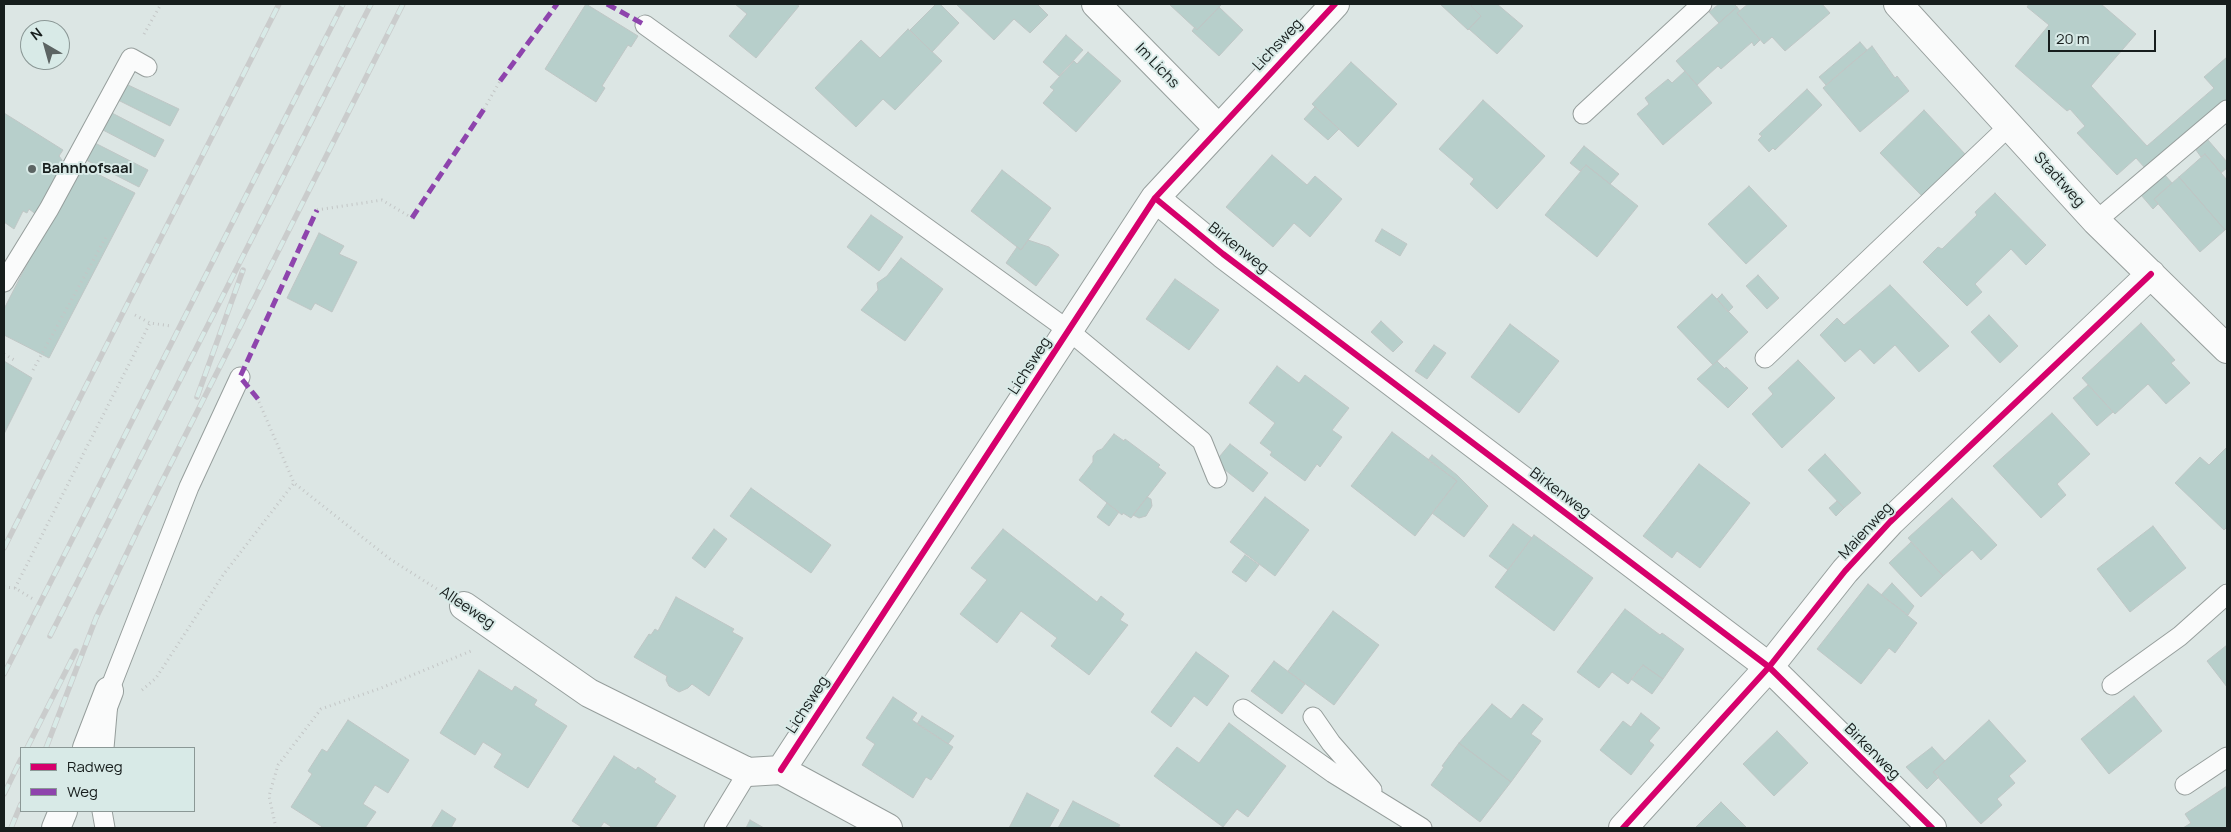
<!DOCTYPE html>
<html>
<head>
<meta charset="utf-8">
<style>
  body { margin:0 }
  #map { position:relative; width:2231px; height:832px; overflow:hidden; background:#dce6e4; font-family:Manrope,sans-serif }
  canvas { display:block }
  .frame { position:absolute; inset:0; border:5px solid #171e1d; pointer-events:none }
  .legend { position:absolute; left:20px; top:747px; width:175px; height:65px; box-sizing:border-box; background:#d8eae7; border:1px solid #8b9896; margin:0; padding:6px 9px; list-style:none; font-size:15px; color:#171e1d }
  .legend li { display:flex; align-items:center; gap:10px; height:25px }
  .legend b { width:25px; border:1px solid #8b9896 }
  .north { position:absolute; left:20px; top:20px; width:50px; height:50px; box-sizing:border-box; background:#d8eae7; border:1px solid #8b9896; border-radius:50%; rotate:322deg; font-size:14px; font-weight:700; line-height:20px; text-align:center; color:#171e1d }
  .north::after { content:''; display:block; margin:auto; width:18px; height:22px; background:#5c6463; clip-path:polygon(50% 0,100% 100%,50% 72%,0 100%) }
  .scale { position:absolute; left:2048px; top:30px; width:108px; height:22px; box-sizing:border-box; border:2px solid #171e1d; border-top:0; padding-left:6px; font-size:15px; line-height:18px; white-space:nowrap; color:#171e1d; -webkit-text-stroke:4px #d8eae7; paint-order:stroke }
</style>
</head>
<body>
<div id="map">
<canvas width="2231" height="832"></canvas>
<div class="frame"></div>
<ul class="legend">
<li><b style="height:6px;background:#d6006c"></b>Radweg</li>
<li><b style="height:6px;background:#8e44ad"></b>Weg</li>
</ul>
<div class="north">N</div>
<div class="scale">20 m</div>
</div>
<script>
const g = document.querySelector('canvas').getContext('2d');
g.lineJoin = 'round';
function fill(path, color) {
  g.fillStyle = color;
  g.fill(path, 'evenodd');
}
function poly(rows) {
  const path = new Path2D();
  for (const r of rows) {
    path.moveTo(r[0], r[1]);
    for (let i = 2; i < r.length; i += 2) path.lineTo(r[i], r[i + 1]);
  }
  return path;
}
function stroke(path, color, width, dash) {
  g.strokeStyle = color;
  g.lineWidth = width;
  g.lineCap = dash ? 'butt' : 'round';
  g.setLineDash(dash || []);
  g.stroke(path);
}
function write(font, color, halo, rows, align = 'center') {
  g.font = font + ' Manrope,sans-serif';
  g.lineWidth = 4;
  g.setLineDash([]);
  g.textBaseline = 'middle';
  g.strokeStyle = halo;
  g.fillStyle = color;
  for (const [text, x, y, turn = 0] of rows) {
    g.save();
    g.translate(x, y);
    g.rotate((+turn || 0) * Math.PI / 180);
    g.textAlign = isNaN(turn) ? turn : align;
    if (halo) g.strokeText(text, 0, 0);
    g.fillText(text, 0, 0);
    g.restore();
  }
}
const building = poly([
  [586,4,638,36,631,47,628,45,602,86,605,88,596,102,545,69,586,4],
  [735,4,795,4,799,6,756,58,729,36,747,14,735,4],
  [936,4,940,4,959,23,932,52,910,30,936,4],
  [956,4,1037,4,1048,15,1030,33,1014,19,994,40,956,4],
  [1169,4,1222,4,1197,30,1169,4],
  [1440,4,1473,4,1471,6,1481,16,1468,30,1440,4],
  [1473,4,1497,4,1523,26,1497,54,1469,29,1481,16,1471,6,1473,4],
  [1719,4,1734,4,1737,7,1719,23,1709,12,1719,4],
  [1748,4,1822,4,1830,13,1785,51,1772,37,1764,44,1737,13,1748,4],
  [2029,4,2101,4,2136,34,2091,86,2147,146,2214,88,2204,77,2227,57,2227,104,2224,100,2145,168,2136,158,2117,175,2077,133,2085,126,2070,109,2067,111,2015,66,2049,25,2027,7,2029,4],
  [1219,7,1243,30,1219,56,1192,31,1195,27,1197,30,1219,7],
  [1737,7,1740,11,1737,13,1760,40,1754,46,1752,42,1721,69,1718,66,1697,85,1676,61,1737,7],
  [908,29,942,61,895,110,883,99,856,127,815,88,861,40,880,58,908,29],
  [1066,35,1083,50,1059,76,1043,62,1066,35],
  [1860,42,1867,50,1826,85,1819,77,1860,42],
  [1872,46,1895,78,1897,76,1909,91,1860,132,1823,88,1872,46],
  [1088,52,1121,81,1076,132,1043,103,1054,90,1050,87,1074,61,1077,64,1088,52],
  [1351,62,1397,104,1358,147,1312,104,1351,62],
  [1685,71,1712,103,1663,145,1637,114,1649,104,1645,98,1668,79,1672,83,1685,71],
  [126,84,179,109,170,126,118,100,126,84],
  [1807,89,1822,105,1775,150,1773,148,1769,152,1758,140,1762,136,1759,134,1807,89],
  [1483,100,1545,156,1497,209,1470,184,1474,179,1439,149,1483,100],
  [1315,107,1339,129,1328,140,1304,119,1315,107],
  [1924,110,1965,154,1922,196,1880,153,1924,110],
  [4,113,63,150,59,156,62,160,61,166,37,215,29,209,27,213,23,211,14,229,4,222,4,113],
  [112,113,164,140,155,157,103,130,112,113],
  [2208,140,2227,162,2227,168,2221,173,2205,154,2201,157,2196,150,2208,140],
  [95,143,148,170,139,187,86,160,95,143],
  [1584,146,1619,174,1610,184,1586,165,1580,171,1570,163,1584,146],
  [2205,154,2227,180,2227,228,2225,230,2179,177,2205,154],
  [1272,155,1307,185,1315,176,1342,199,1310,237,1294,223,1273,247,1226,207,1272,155],
  [78,164,135,193,49,358,4,335,4,309,78,164],
  [1586,165,1638,206,1597,257,1545,215,1586,165],
  [1002,170,1051,208,1021,250,971,211,1002,170],
  [2165,175,2172,183,2154,199,2158,204,2153,209,2141,195,2165,175],
  [2179,177,2225,230,2200,252,2154,199,2179,177],
  [1749,186,1787,226,1746,264,1708,224,1749,186],
  [1995,193,2046,245,2026,265,2011,249,1975,284,1982,292,1967,306,1923,262,1938,247,1942,249,1977,215,1975,212,1995,193],
  [871,215,903,237,879,271,847,247,871,215],
  [1382,229,1407,244,1400,256,1375,241,1382,229],
  [319,233,344,246,339,254,357,262,332,312,315,303,311,310,287,298,319,233],
  [1028,240,1049,247,1059,255,1036,286,1006,263,1017,247,1021,250,1028,240],
  [901,258,943,289,905,341,861,310,878,290,877,283,887,276,901,258],
  [1758,275,1779,298,1767,309,1746,286,1758,275],
  [1175,279,1219,310,1189,350,1146,319,1175,279],
  [1890,285,1949,346,1919,372,1895,345,1874,364,1860,349,1845,362,1820,335,1837,318,1844,325,1890,285],
  [1712,294,1748,332,1713,365,1677,327,1712,294],
  [1722,294,1733,307,1728,312,1717,299,1722,294],
  [1989,315,2018,346,2000,363,1971,332,1989,315],
  [1381,321,1403,342,1393,352,1371,332,1381,321],
  [2141,323,2175,360,2171,363,2190,383,2166,404,2148,384,2115,414,2082,378,2141,323],
  [1510,324,1559,361,1519,413,1471,377,1510,324],
  [1434,345,1446,353,1427,379,1415,371,1434,345],
  [1798,360,1835,398,1782,448,1752,414,1773,394,1768,388,1798,360],
  [4,361,32,378,4,434,4,361],
  [1717,361,1725,369,1726,367,1748,388,1728,408,1697,379,1717,361],
  [1277,366,1299,383,1305,375,1349,408,1332,430,1342,437,1320,467,1317,464,1305,481,1270,455,1272,452,1260,443,1275,423,1249,403,1277,366],
  [2088,385,2113,412,2097,426,2073,398,2088,385],
  [2052,413,2090,454,2057,484,2066,495,2041,518,1993,466,2052,413],
  [1392,432,1457,481,1415,536,1351,486,1392,432],
  [1114,434,1124,441,1125,439,1160,465,1158,467,1166,473,1131,518,1123,513,1122,515,1079,480,1093,462,1093,456,1097,451,1102,449,1114,434],
  [1230,444,1268,473,1253,492,1215,462,1230,444],
  [2227,447,2227,527,2224,530,2175,483,2200,457,2209,465,2227,447],
  [1825,454,1861,493,1844,508,1808,470,1825,454],
  [1432,455,1457,475,1488,506,1464,537,1432,513,1457,481,1428,460,1432,455],
  [1699,464,1750,503,1700,568,1677,551,1672,558,1643,536,1699,464],
  [751,488,831,545,811,573,730,516,751,488],
  [1147,497,1151,499,1152,506,1146,516,1139,518,1133,515,1147,497],
  [1265,497,1309,530,1275,576,1230,542,1265,497],
  [1952,498,1997,545,1981,560,1972,550,1943,576,1908,538,1952,498],
  [1837,501,1844,508,1836,516,1829,508,1837,501],
  [1107,503,1119,512,1109,526,1097,517,1107,503],
  [1513,524,1532,538,1508,570,1489,556,1513,524],
  [2153,526,2186,568,2130,612,2097,569,2153,526],
  [714,529,727,539,705,568,692,558,714,529],
  [1003,529,1097,602,1101,596,1124,614,1120,620,1128,625,1089,675,1051,646,1057,638,1021,611,997,643,960,614,987,580,971,568,1003,529],
  [1534,535,1593,578,1554,631,1495,587,1534,535],
  [1911,542,1943,576,1921,597,1889,563,1911,542],
  [1245,555,1259,565,1246,582,1232,572,1245,555],
  [1892,583,1914,606,1908,615,1881,595,1892,583],
  [1868,584,1917,623,1895,653,1889,648,1861,684,1817,649,1868,584],
  [676,597,734,629,732,632,743,638,709,696,692,684,688,688,679,692,669,686,666,680,667,676,634,657,649,634,651,635,655,629,658,631,676,597],
  [1625,609,1660,635,1662,633,1684,649,1663,679,1643,665,1628,684,1612,672,1599,688,1577,672,1625,609],
  [1333,611,1379,645,1334,705,1288,671,1333,611],
  [2227,645,2227,687,2207,661,2227,645],
  [1196,652,1229,676,1207,706,1194,696,1171,727,1151,712,1196,652],
  [1274,661,1305,684,1282,714,1251,691,1274,661],
  [1643,665,1663,679,1652,694,1631,679,1643,665],
  [479,670,512,691,515,686,537,700,534,705,567,726,528,788,494,767,502,754,483,742,475,755,440,733,479,670],
  [2134,696,2162,731,2109,774,2081,739,2134,696],
  [893,697,917,713,912,720,953,747,931,780,926,777,913,798,862,765,875,744,866,738,893,697],
  [1492,704,1511,719,1523,704,1543,719,1531,734,1541,741,1511,782,1459,743,1492,704],
  [1641,713,1660,728,1649,741,1654,745,1631,775,1600,750,1623,721,1631,727,1641,713],
  [922,716,954,736,948,744,917,724,922,716],
  [348,720,409,760,388,793,375,785,363,804,376,812,365,828,324,828,291,807,312,774,308,771,322,749,327,752,348,720],
  [1989,720,2026,761,2009,776,2015,783,1997,799,2002,805,1981,824,1933,772,1989,720],
  [1229,723,1286,766,1248,817,1237,809,1223,827,1154,776,1177,747,1199,763,1229,723],
  [1777,731,1808,763,1774,796,1743,764,1777,731],
  [1459,743,1511,782,1480,822,1431,785,1444,767,1442,766,1459,743],
  [1932,747,1945,761,1933,772,1939,777,1927,789,1906,767,1932,747],
  [614,756,636,770,638,767,656,779,654,782,676,796,655,828,613,828,604,822,600,828,583,828,572,821,614,756],
  [2227,786,2227,828,2183,828,2191,823,2185,814,2227,786],
  [1027,793,1059,810,1049,828,1009,828,1027,793],
  [1073,801,1120,825,1118,828,1058,828,1073,801],
  [1721,802,1747,828,1695,828,1721,802],
  [442,810,456,819,451,828,431,828,442,810],
  [750,820,764,828,746,828,750,820]
]);
const path = poly([
  [144,34,161,4],
  [484,109,500,81],
  [317,210,382,200,412,218],
  [135,315,150,323,171,326],
  [4,354,14,360],
  [33,370,106,237],
  [259,402,294,483,390,559,437,589],
  [4,587,15,588,33,599],
  [15,588,150,323],
  [142,690,156,678,223,575,294,483],
  [276,828,269,796,278,765,321,709,381,688,471,651]
]);
const service = poly([
  [645,25,1068,330,1202,441,1217,478],
  [1583,114,1702,4],
  [2096,221,2227,110],
  [4,282,49,209,131,58,147,67],
  [1765,358,2009,126],
  [2112,685,2180,636,2227,594],
  [1243,709,1333,773,1422,828],
  [1313,717,1331,743,1372,790],
  [104,748,109,691,189,487,240,377],
  [2185,785,2227,757],
  [102,811,105,828],
  [714,828,748,772]
]);
const minor = poly([
  [1096,4,1218,128],
  [1898,4,2096,221,2227,349],
  [1155,198,1223,254,1769,667,1932,828],
  [464,606,589,693,748,772,781,770,888,828],
  [87,748,109,691],
  [781,770,1155,198,1335,4],
  [56,828,63,811],
  [1623,828,1769,667,1845,571,1890,522,2151,274]
]);
const rail = poly([
  [197,397,243,270],
  [4,548,279,4],
  [50,636,371,4],
  [4,674,343,4],
  [27,748,76,651],
  [46,748,96,618,144,517,403,4],
  [4,794,21,759],
  [11,828,21,804]
]);
const quiet = poly([
  [607,4,645,25],
  [500,81,557,4],
  [412,218,484,109],
  [258,399,240,377,317,210]
]);
const cycleway = poly([
  [1155,198,1223,254,1769,667,1932,828],
  [781,770,1155,198,1335,4],
  [1623,828,1769,667,1845,571,1890,522,2151,274]
]);
const markers = [
  [32,169,5,"#5c6463"]
];
const streetNames = [
  ["Lichsweg",1278,45,-47],
  ["Im Lichs",1157,66,46],
  ["Stadtweg",2059,180,48],
  ["Birkenweg",1238,248,38],
  ["Lichsweg",1030,366,-57],
  ["Birkenweg",1560,493,37],
  ["Maienweg",1866,531,-47],
  ["Alleeweg",467,608,34],
  ["Lichsweg",808,705,-57],
  ["Birkenweg",1872,752,45]
];
const poiNames = [
  ["Bahnhofsaal",42,169]
];
fill(building, '#b7cfcb');
stroke(building, '#bfc6c5', 1);
stroke(service, '#969e9c', 21);
stroke(minor, '#969e9c', 30);
stroke(path, '#c3c6c6', 3, [1, 4]);
stroke(service, '#fafbfb', 19);
stroke(minor, '#fafbfb', 28);
stroke(rail, '#cacccc', 5.5);
stroke(rail, '#d8eae7', 4, [11]);
stroke(quiet, '#8e44ad', 5, [10, 5]);
stroke(cycleway, '#d6006c', 6);
for (const [x, y, r, color] of markers) {
  const dot = new Path2D();
  dot.arc(x, y, r, 0, 2 * Math.PI);
  g.fillStyle = color;
  g.fill(dot);
  stroke(dot, '#d8eae7', 2);
}
write('15px', '#171e1d', '#d8eae7', streetNames);
write('bold 15px', '#171e1d', '#d8eae7', poiNames, 'left');
</script>
</body>
</html>
